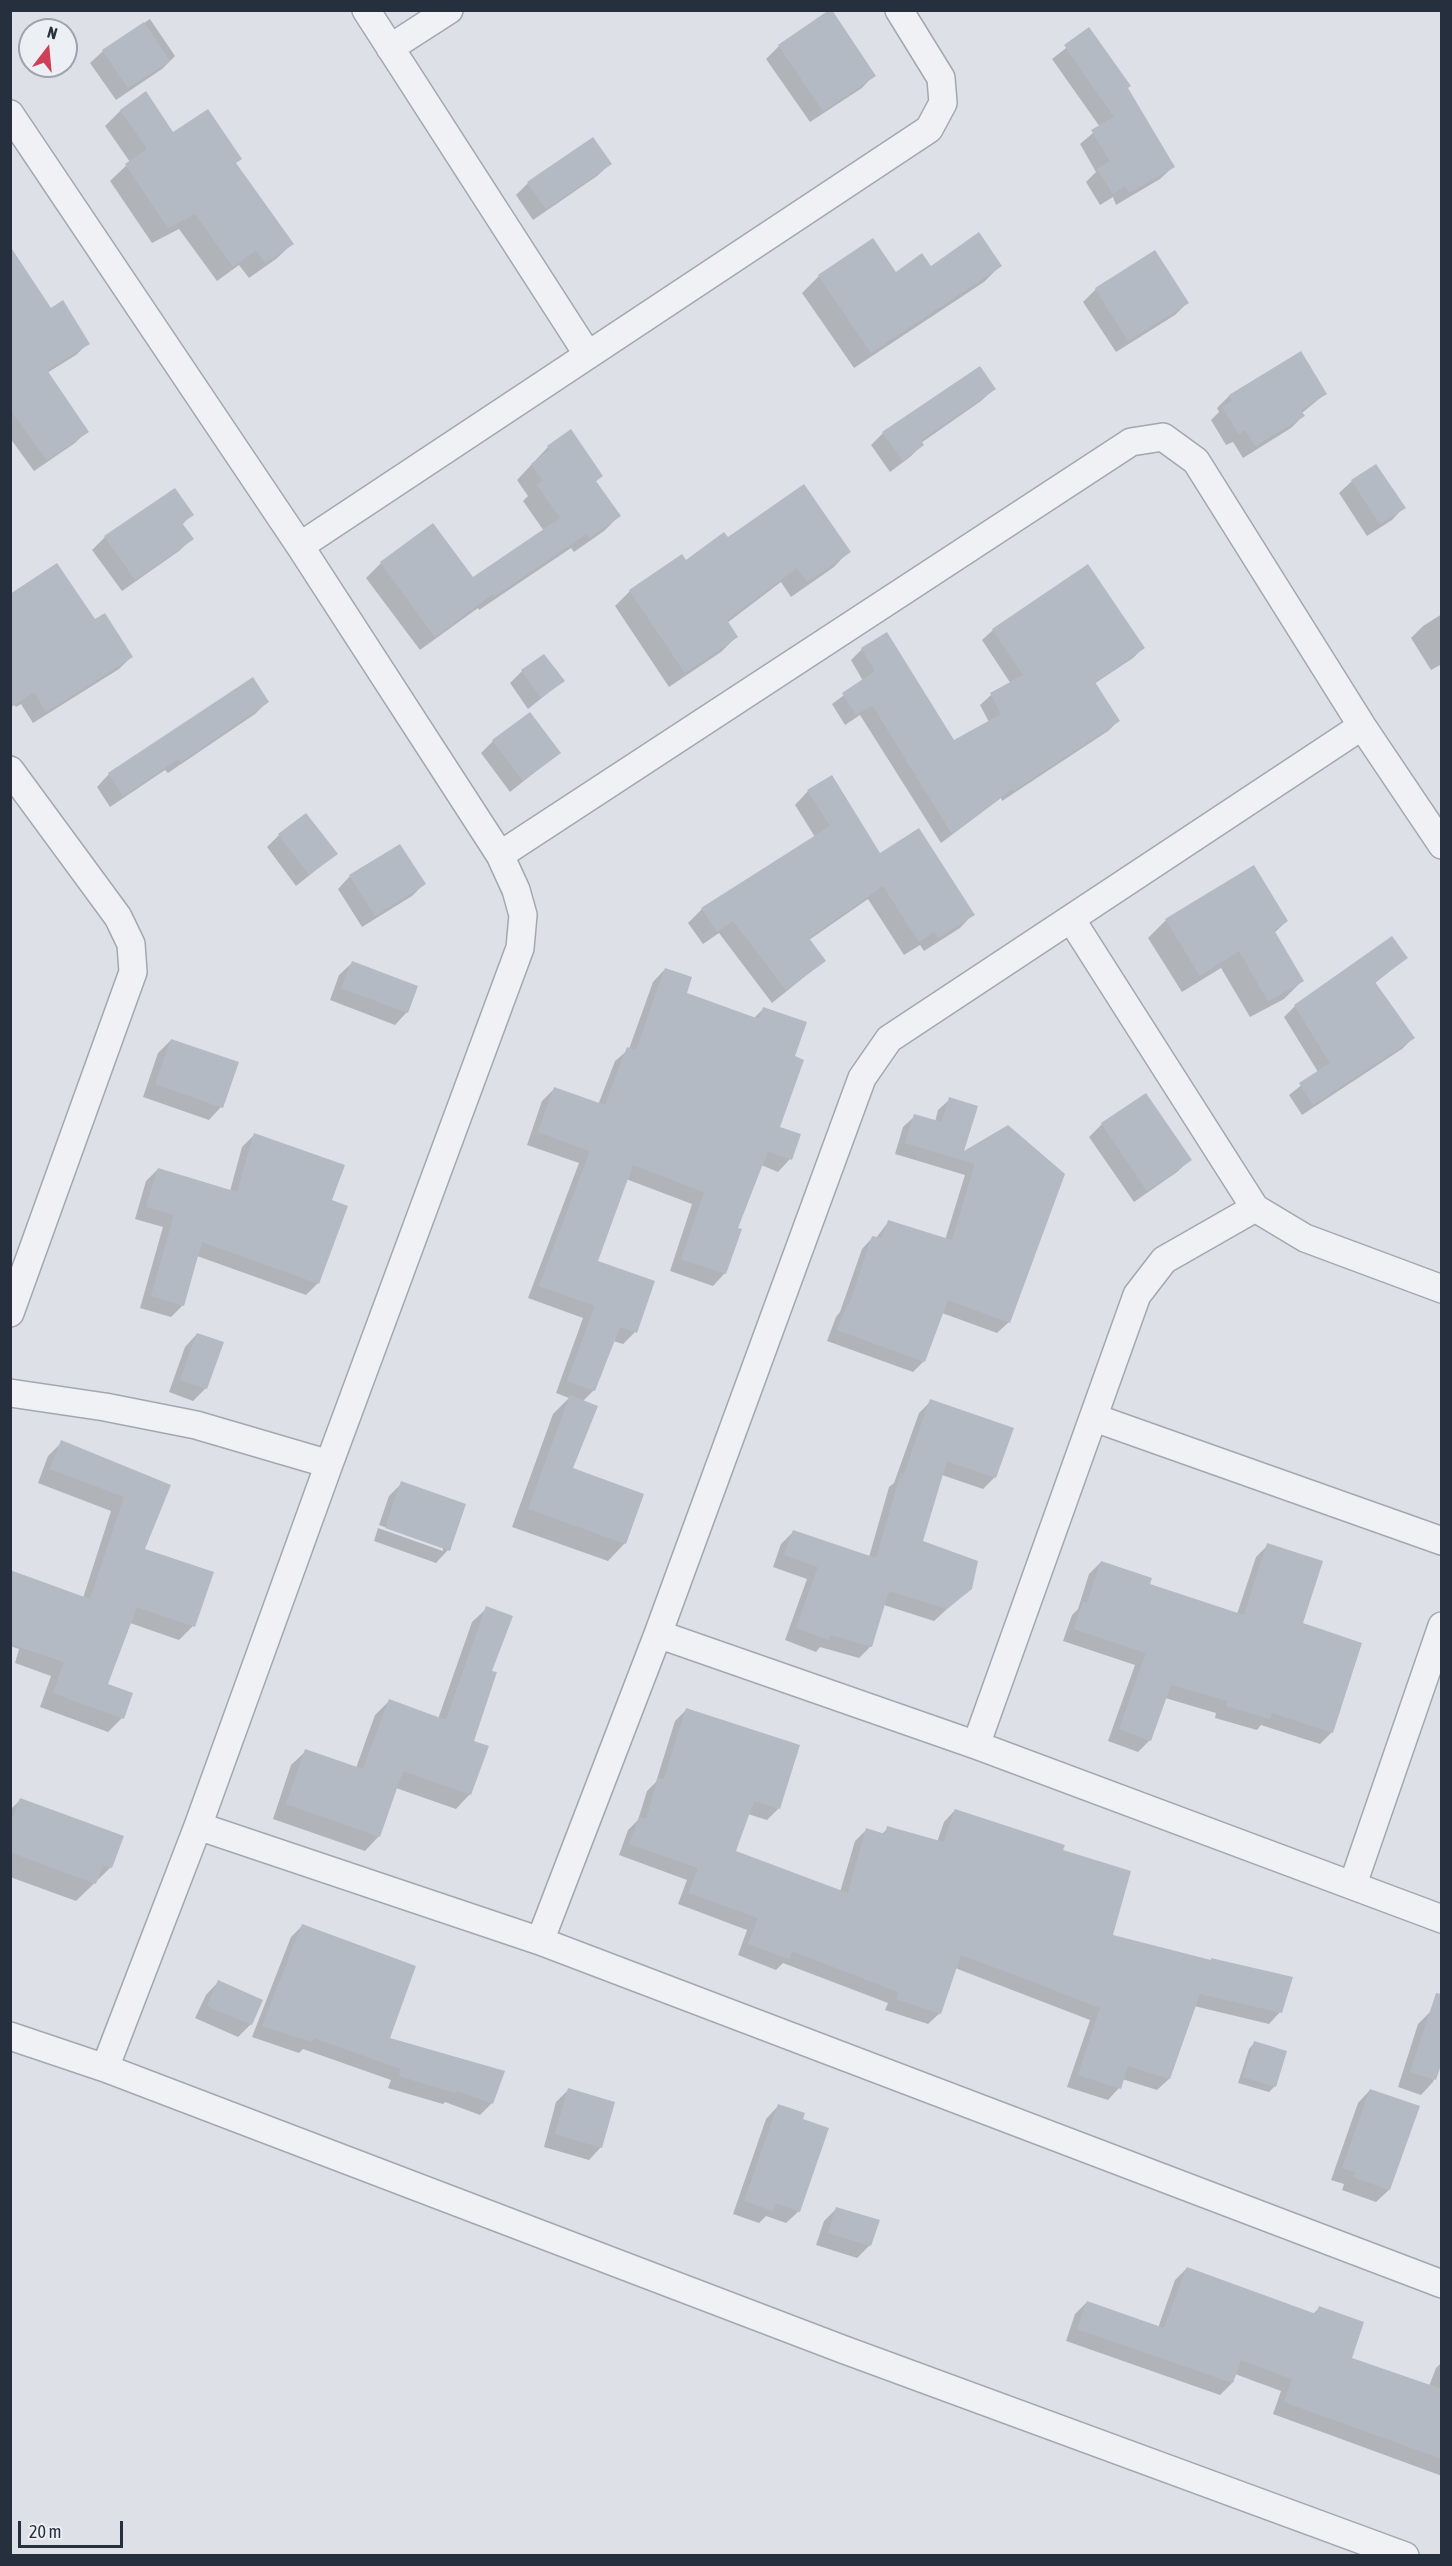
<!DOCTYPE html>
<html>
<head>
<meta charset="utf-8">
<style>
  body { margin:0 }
  #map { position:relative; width:1452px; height:2566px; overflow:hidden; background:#dde1e7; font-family:"Asap Condensed",sans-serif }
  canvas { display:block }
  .frame { position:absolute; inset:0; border:12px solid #262f3d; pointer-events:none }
  .north { position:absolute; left:18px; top:18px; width:60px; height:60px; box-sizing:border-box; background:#eceff4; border:2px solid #9da2ab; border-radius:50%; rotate:16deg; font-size:16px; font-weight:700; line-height:24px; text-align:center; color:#262f3d }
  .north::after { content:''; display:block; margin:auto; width:21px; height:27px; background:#ce4055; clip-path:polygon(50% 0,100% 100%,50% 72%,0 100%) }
  .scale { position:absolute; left:18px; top:2521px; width:105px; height:27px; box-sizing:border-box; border:3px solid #262f3d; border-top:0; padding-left:8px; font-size:18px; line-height:21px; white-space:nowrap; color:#262f3d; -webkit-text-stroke:4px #eceff4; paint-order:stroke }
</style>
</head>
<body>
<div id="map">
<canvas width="1452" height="2566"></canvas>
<div class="frame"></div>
<div class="north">N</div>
<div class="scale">20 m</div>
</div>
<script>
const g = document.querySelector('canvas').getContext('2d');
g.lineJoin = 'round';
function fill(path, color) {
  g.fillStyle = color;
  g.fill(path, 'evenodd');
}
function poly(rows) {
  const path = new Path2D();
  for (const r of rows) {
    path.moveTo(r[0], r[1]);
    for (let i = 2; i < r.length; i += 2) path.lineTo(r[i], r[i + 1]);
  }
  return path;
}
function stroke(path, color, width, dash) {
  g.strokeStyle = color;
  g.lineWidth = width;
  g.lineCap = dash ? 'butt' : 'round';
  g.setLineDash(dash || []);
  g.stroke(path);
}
const shadow = poly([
  [830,11,874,75,862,88,810,122,766,59,779,46],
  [150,19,175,56,162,69,116,100,90,63,103,51],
  [1089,30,1173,167,1160,179,1116,205,1113,197,1100,205,1086,182,1096,172,1080,144,1100,127,1052,59],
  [146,93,173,134,235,164,292,244,276,259,249,278,239,265,217,281,179,229,152,243,110,181,130,162,105,126,120,111],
  [610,164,597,176,533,220,516,195,528,183],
  [872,240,895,274,930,268,1000,266,984,282,854,368,802,293,819,276],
  [1155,252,1187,303,1175,315,1116,352,1083,302,1096,289],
  [10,257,51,310,88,343,76,355,47,373,87,431,75,443,34,471,10,438],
  [1300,353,1325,394,1302,413,1303,416,1291,428,1243,458,1233,442,1226,445,1211,420,1219,412,1217,408,1229,396],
  [994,389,981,401,921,443,922,445,910,457,890,472,871,445,883,433],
  [548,447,602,476,595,482,619,516,604,531,574,552,571,548,479,610,478,608,420,650,366,578,381,563,473,579,544,531,523,501,528,496,517,480],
  [1352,481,1404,507,1392,520,1367,536,1339,493],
  [175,490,192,514,182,525,192,539,179,551,122,591,92,550,105,537],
  [727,539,849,551,834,567,791,597,781,582,727,623,736,637,721,652,669,687,615,606,630,591],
  [1442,614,1442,664,1431,670,1411,638,1423,626],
  [94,621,131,657,119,669,33,723,21,704,16,707,10,699],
  [993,630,1143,648,1133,658,1094,684,1118,721,1108,731,1002,801,1001,798,941,843,860,715,845,725,832,704,863,681,851,660,862,649,886,634,954,742,989,722,980,705,991,695,1011,684,982,640],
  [522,671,563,681,528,709,510,683],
  [267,702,255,714,168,773,165,770,110,807,97,787,109,774],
  [493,741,559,753,510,792,481,753],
  [808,791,880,855,973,914,960,928,924,951,920,945,904,955,868,899,809,940,824,961,772,1003,719,933,703,944,688,923,702,909,815,837,795,805],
  [279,835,336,854,296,886,267,847],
  [1253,867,1287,921,1274,933,1302,981,1284,999,1250,1017,1221,968,1182,992,1148,938,1166,920],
  [350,876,424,884,412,896,362,927,338,889],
  [1406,958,1374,984,1413,1038,1402,1049,1302,1115,1289,1095,1318,1072,1284,1017,1295,1006],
  [352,963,407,1012,395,1025,330,1000,339,975],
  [665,969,685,993,754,1018,764,1008,793,1057,778,1128,790,1159,778,1172,761,1165,736,1229,725,1273,713,1286,670,1271,692,1204,626,1179,596,1262,635,1332,623,1344,613,1341,594,1390,583,1401,571,1469,625,1543,608,1561,512,1527,553,1414,569,1398,556,1393,583,1318,528,1298,579,1163,527,1145,542,1101,554,1089,598,1105,615,1061,629,1049,653,982],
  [171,1040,221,1107,209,1120,143,1097,158,1053],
  [1145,1095,1190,1160,1177,1172,1134,1202,1089,1137,1102,1124],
  [950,1099,962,1155,1008,1127,1009,1322,997,1333,942,1313,924,1361,913,1372,827,1341,836,1317,840,1312,862,1249,873,1237,876,1238,889,1221,945,1240,965,1175,895,1154,903,1127,915,1116,935,1122,938,1110],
  [254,1135,330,1201,318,1283,306,1295,197,1256,183,1305,171,1317,140,1308,163,1227,135,1219,146,1181,158,1169,230,1191,242,1147],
  [197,1334,206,1388,193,1401,169,1392,185,1347],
  [931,1401,995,1477,983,1489,942,1475,922,1542,970,1588,934,1621,884,1605,871,1646,859,1658,820,1647,816,1652,785,1640,807,1579,773,1567,781,1544,793,1532,869,1557,889,1487,894,1483,919,1413],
  [62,1442,169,1485,143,1550,193,1626,179,1640,130,1623,106,1685,122,1718,108,1732,40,1707,51,1676,15,1663,19,1649,10,1646,10,1571,83,1598,111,1511,38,1483,48,1456],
  [402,1483,448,1550,436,1563,374,1541,378,1528,443,1551,443,1547,379,1525,389,1496],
  [1268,1545,1332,1732,1320,1744,1261,1725,1257,1730,1215,1718,1216,1713,1165,1698,1150,1740,1138,1752,1108,1741,1135,1665,1063,1641,1072,1615,1078,1609,1089,1574,1101,1562,1148,1585,1237,1614,1256,1557],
  [487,1608,491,1672,472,1742,470,1794,456,1809,396,1788,379,1836,365,1851,273,1819,291,1765,306,1751,356,1768,375,1715,389,1701,438,1719,472,1622],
  [686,1710,779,1808,767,1820,748,1814,734,1852,840,1892,855,1841,866,1830,882,1834,888,1828,937,1842,944,1822,955,1810,1062,1851,1111,1936,1280,2012,1269,2024,1194,2006,1169,2079,1157,2090,1122,2079,1119,2088,1108,2100,1067,2087,1090,2020,955,1968,940,2013,928,2024,885,2010,888,2003,783,1963,776,1970,738,1955,747,1930,678,1904,687,1880,619,1855,628,1830,638,1820,647,1791,656,1782,675,1721],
  [21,1799,111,1867,76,1901,10,1877,10,1810],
  [303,1925,388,2039,503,2072,491,2104,480,2115,445,2102,443,2104,388,2088,391,2080,303,2049,299,2053,252,2037,291,1937],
  [218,1982,251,2024,238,2037,195,2018,206,1995],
  [1431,2011,1442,2057,1433,2082,1421,2095,1398,2087,1418,2024],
  [1254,2043,1275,2086,1269,2092,1238,2083,1249,2049],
  [568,2090,601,2147,589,2160,544,2147,556,2102],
  [1370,2090,1418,2107,1389,2190,1376,2202,1342,2190,1344,2184,1331,2180,1358,2103],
  [778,2106,799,2211,786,2223,766,2216,759,2223,733,2214,766,2119],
  [836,2209,870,2245,857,2258,816,2245,824,2221],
  [1187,2268,1313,2314,1319,2308,1350,2359,1429,2386,1436,2368,1442,2362,1442,2476,1273,2414,1281,2391,1235,2374,1232,2383,1220,2395,1066,2341,1075,2314,1087,2302,1158,2328,1175,2280]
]);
const building = poly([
  [829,10,832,10,876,76,823,111,778,45],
  [144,22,170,61,128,88,102,50],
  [1089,27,1131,86,1128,88,1175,167,1129,193,1125,186,1113,194,1097,169,1110,161,1091,130,1114,117,1064,45],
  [146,91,173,132,208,109,242,159,236,163,294,244,265,263,256,250,233,267,195,214,168,228,125,164,147,149,120,110],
  [593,137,612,164,546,209,527,182],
  [979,232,1002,266,871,353,818,275,873,238,896,272,922,253,931,266],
  [10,246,51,308,63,300,90,344,47,370,89,432,47,460,10,410],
  [1155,250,1189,303,1128,341,1095,288],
  [1301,351,1327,394,1301,410,1305,416,1255,446,1245,430,1239,434,1222,407,1232,401,1229,395],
  [980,366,996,389,921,440,924,445,903,461,882,432],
  [571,429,603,476,596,481,621,516,589,538,586,534,495,596,493,594,435,637,380,562,433,523,473,577,560,518,537,485,543,481,531,464,550,450,547,446],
  [1376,464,1406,508,1380,524,1351,480],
  [804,484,851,552,807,582,797,568,727,620,738,637,685,673,629,590,682,554,686,560,724,532,728,537],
  [175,488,194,515,182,523,194,539,135,580,104,536],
  [57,563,95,619,105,613,133,657,46,712,34,692,10,708,10,594],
  [1088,564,1145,648,1095,682,1120,721,1013,791,1012,789,952,834,872,705,856,715,842,693,875,671,861,648,887,632,954,740,1001,714,990,693,1023,675,992,629],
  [544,654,565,681,541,698,521,670],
  [253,677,269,702,181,762,178,759,123,796,108,773],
  [530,712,561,753,523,781,492,740],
  [832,775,880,853,919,828,975,915,938,938,934,932,919,942,883,886,809,938,826,961,786,990,733,921,717,932,701,908,830,826,807,790],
  [306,813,338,854,309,875,278,834],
  [400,844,426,884,375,916,349,875],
  [1254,865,1288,921,1274,930,1304,981,1268,1001,1239,951,1200,976,1165,919],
  [1392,936,1408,958,1375,982,1415,1038,1313,1105,1299,1083,1330,1063,1294,1005],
  [352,961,418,986,408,1013,341,988],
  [665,968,692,977,687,993,759,1019,763,1007,807,1022,795,1056,804,1060,780,1127,801,1134,792,1160,768,1151,738,1228,742,1229,726,1274,681,1259,704,1192,633,1165,598,1261,655,1281,637,1333,620,1327,595,1391,567,1381,595,1306,539,1286,590,1151,538,1132,554,1087,605,1105,627,1047,636,1050],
  [171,1039,239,1062,223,1108,155,1084],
  [1146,1093,1192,1160,1147,1191,1101,1123],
  [949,1097,978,1106,964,1151,1008,1125,1065,1174,1010,1323,948,1300,925,1362,837,1330,847,1304,849,1305,872,1236,882,1238,888,1220,952,1240,975,1164,905,1143,914,1114,942,1122],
  [254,1133,345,1165,332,1200,348,1206,319,1284,202,1242,184,1306,151,1296,174,1215,146,1207,158,1168,237,1192],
  [197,1333,224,1342,207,1389,180,1380],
  [570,1395,598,1406,573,1468,644,1494,626,1544,528,1509],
  [930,1399,1014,1428,996,1478,947,1461,923,1541,978,1561,972,1589,947,1609,889,1591,872,1647,831,1635,829,1640,796,1628,818,1567,784,1555,793,1530,876,1558,901,1473,904,1474],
  [61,1440,171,1485,145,1549,214,1572,195,1627,137,1607,108,1684,133,1693,124,1719,53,1693,64,1662,10,1644,10,1570,90,1599,124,1497,50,1469],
  [401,1481,466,1504,450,1551,385,1528],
  [1267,1543,1323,1561,1303,1623,1362,1643,1333,1733,1272,1713,1270,1719,1226,1706,1228,1701,1171,1685,1151,1741,1119,1729,1146,1653,1074,1629,1083,1601,1087,1603,1101,1561,1152,1578,1150,1584,1244,1615],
  [486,1606,513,1616,492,1671,497,1672,474,1741,489,1746,471,1795,403,1771,380,1837,286,1804,305,1749,363,1769,389,1699,446,1720],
  [686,1708,800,1745,780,1809,754,1801,736,1851,848,1893,866,1828,885,1834,887,1826,944,1842,955,1809,1065,1845,1063,1850,1131,1871,1113,1935,1211,1960,1211,1958,1293,1977,1282,2013,1200,1994,1170,2079,1128,2066,1121,2089,1078,2075,1100,2008,1039,1984,961,1955,941,2014,896,1999,898,1992,792,1951,789,1959,748,1944,758,1918,689,1893,698,1868,629,1844,639,1817,646,1819,658,1778,664,1779],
  [20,1798,124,1836,112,1868,103,1865,96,1884,10,1852,10,1824],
  [302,1924,416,1966,390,2038,505,2071,493,2104,456,2090,455,2093,399,2076,401,2069,314,2038,312,2042,262,2026],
  [218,1980,263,2000,252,2025,207,2006],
  [1436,1993,1442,1994,1442,2062,1436,2080,1410,2072],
  [1254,2041,1287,2051,1276,2087,1243,2077],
  [568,2088,615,2102,602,2148,555,2134],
  [1370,2089,1420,2106,1390,2190,1353,2177,1355,2172,1342,2168],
  [778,2104,805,2113,803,2119,829,2128,800,2212,776,2203,773,2211,744,2201],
  [836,2207,880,2220,871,2246,828,2233],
  [1187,2267,1316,2314,1319,2306,1364,2322,1352,2358,1442,2389,1442,2459,1284,2402,1292,2379,1241,2360,1233,2383,1077,2329,1087,2301,1164,2328]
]);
const minor = poly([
  [366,10,588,355],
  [390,48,449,10],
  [10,114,300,546,500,855,516,890,523,915,520,948,329,1464,198,1826,105,2068],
  [300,546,929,129,943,103,941,78,899,10],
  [10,770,118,917,131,944,133,972,10,1313],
  [500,855,1131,442,1163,437,1196,461,1362,726,1442,845],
  [1071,919,1255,1208,1305,1238,1442,1289],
  [10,1393,105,1407,196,1425,329,1464],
  [1095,1418,1442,1541],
  [658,1634,976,1745,1442,1919],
  [976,1745,1137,1295,1164,1260,1255,1208],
  [198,1826,540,1941,1442,2284],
  [1353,1884,1442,1626],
  [540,1941,658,1634,862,1078,889,1039,1362,726],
  [10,2036,105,2068,842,2349,1405,2556]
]);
fill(shadow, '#0003');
fill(building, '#b4bac3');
stroke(minor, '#a2a8b1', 30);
stroke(minor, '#eff1f5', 27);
</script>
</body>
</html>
